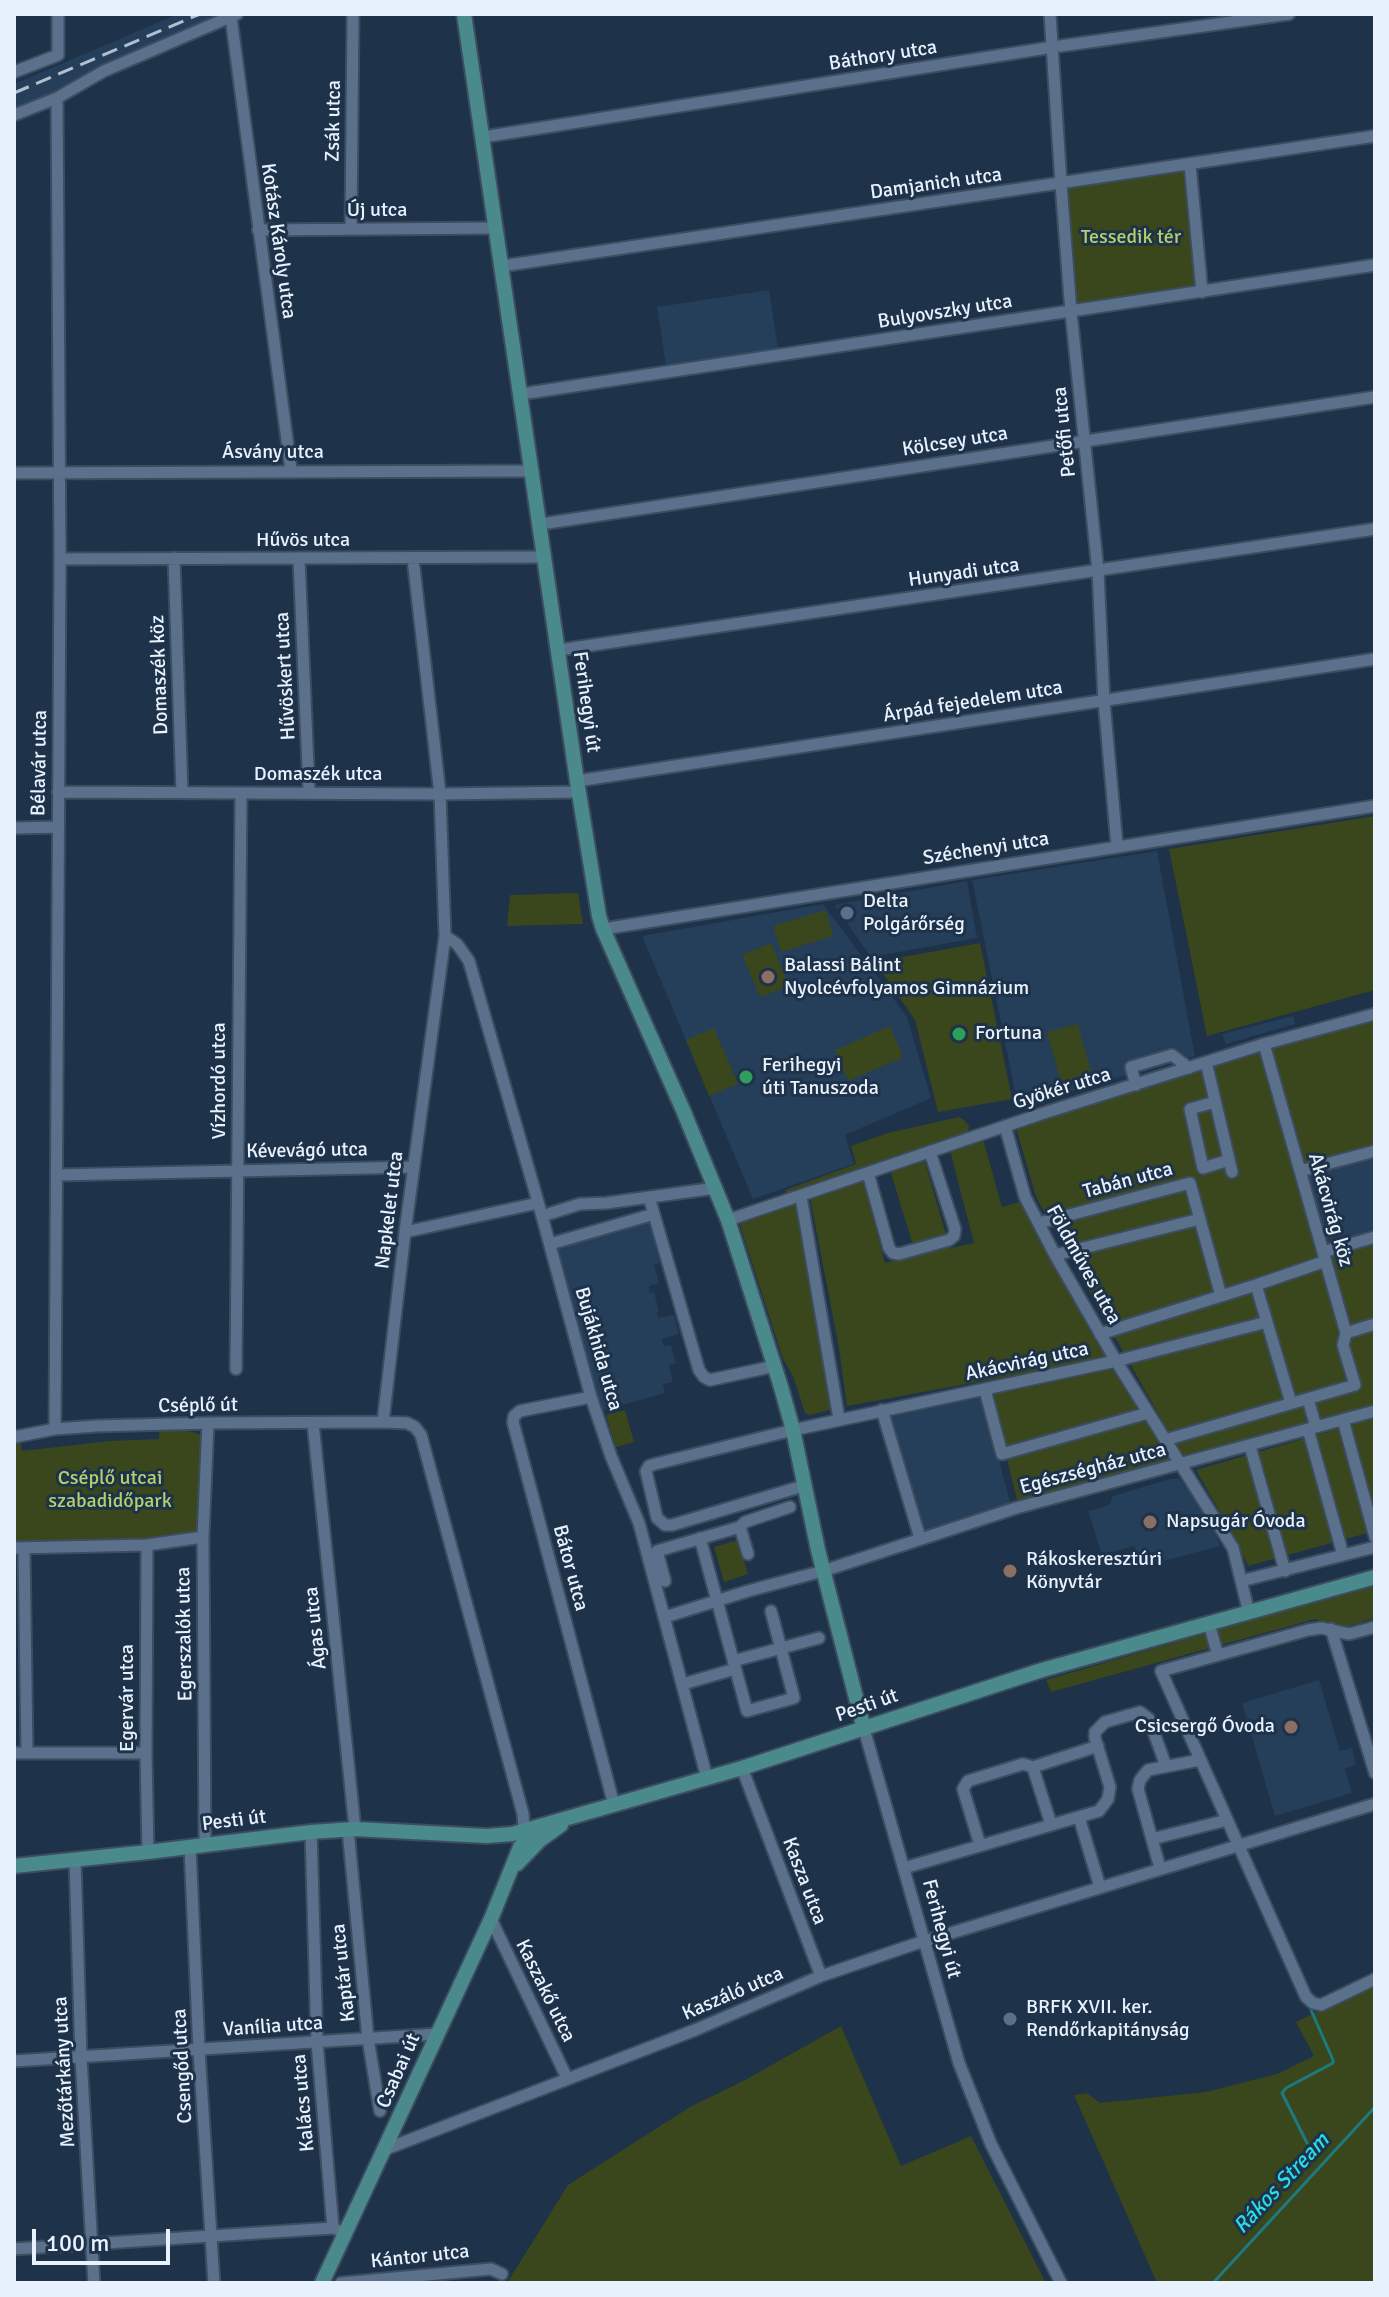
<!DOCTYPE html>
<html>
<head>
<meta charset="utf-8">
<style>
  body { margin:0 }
  #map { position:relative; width:1389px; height:2297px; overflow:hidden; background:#1e3249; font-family:Signika,sans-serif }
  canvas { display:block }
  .frame { position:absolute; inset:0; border:16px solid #e8f2fe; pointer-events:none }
  .scale { position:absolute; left:32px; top:2229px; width:138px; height:36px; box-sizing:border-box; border:4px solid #e8f2fe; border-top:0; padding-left:10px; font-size:24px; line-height:28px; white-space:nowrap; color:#e8f2fe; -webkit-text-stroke:6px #1e3249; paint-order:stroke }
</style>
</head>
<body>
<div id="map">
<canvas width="1389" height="2297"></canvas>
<div class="frame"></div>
<div class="scale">100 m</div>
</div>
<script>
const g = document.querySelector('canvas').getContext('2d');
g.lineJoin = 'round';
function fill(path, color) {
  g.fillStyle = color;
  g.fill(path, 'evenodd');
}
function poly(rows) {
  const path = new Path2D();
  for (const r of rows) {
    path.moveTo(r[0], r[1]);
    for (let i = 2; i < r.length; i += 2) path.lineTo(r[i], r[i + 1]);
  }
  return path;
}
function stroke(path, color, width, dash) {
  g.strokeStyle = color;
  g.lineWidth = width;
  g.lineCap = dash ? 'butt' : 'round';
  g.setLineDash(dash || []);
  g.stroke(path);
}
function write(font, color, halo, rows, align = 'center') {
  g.font = font + ' Signika,sans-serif';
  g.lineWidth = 6;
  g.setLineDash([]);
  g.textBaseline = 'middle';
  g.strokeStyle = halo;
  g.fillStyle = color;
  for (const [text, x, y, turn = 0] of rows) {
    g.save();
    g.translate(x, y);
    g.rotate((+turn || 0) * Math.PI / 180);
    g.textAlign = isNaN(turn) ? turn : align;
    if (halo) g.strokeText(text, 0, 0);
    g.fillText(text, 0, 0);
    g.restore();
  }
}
const built = poly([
  [178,14,220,14,189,27,95,75,14,111,14,84],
  [769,290,778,349,666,366,657,307],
  [1157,851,1195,1056,1018,1106,972,880],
  [967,881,977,938,871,957,834,905],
  [823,904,907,1017,931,1098,845,1135,854,1164,753,1199,642,936],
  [1293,1016,1295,1024,1226,1044,1222,1034],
  [1375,1156,1375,1232,1326,1246,1306,1175],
  [649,1221,660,1263,654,1265,659,1283,649,1286,649,1290,650,1293,654,1292,659,1311,657,1312,658,1318,674,1315,679,1334,662,1339,664,1346,671,1345,676,1363,669,1365,673,1382,663,1384,665,1393,601,1411,556,1247],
  [981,1394,1011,1505,923,1532,888,1414],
  [1170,1479,1179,1479,1187,1487,1215,1533,1220,1546,1141,1567,1134,1546,1102,1555,1088,1511,1109,1505,1113,1496],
  [1319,1680,1340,1751,1352,1748,1356,1765,1345,1769,1352,1793,1275,1816,1242,1703]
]);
const green = poly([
  [1190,165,1202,292,1071,312,1061,184],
  [1375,816,1375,990,1207,1036,1169,849],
  [578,893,583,924,507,926,510,895],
  [826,910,833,936,781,952,773,926],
  [771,943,789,986,760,997,742,955],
  [980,943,1012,1099,938,1112,915,1020,875,962],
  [1375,1019,1375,1144,1305,1163,1271,1047],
  [1078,1024,1092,1076,1062,1085,1047,1032],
  [890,1026,903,1057,848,1081,835,1050],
  [714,1028,738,1084,709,1096,686,1040],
  [1259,1051,1318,1256,1375,1241,1375,1405,1188,1457,1181,1454,1036,1197,1016,1128],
  [959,1117,964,1120,969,1126,968,1132,964,1135,787,1194,785,1190,856,1164,851,1146,888,1133],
  [983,1139,1002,1207,1023,1201,1049,1257,1108,1358,847,1406,839,1348,810,1198,863,1181,885,1263,916,1255,890,1170,924,1159,950,1248,974,1243,950,1151],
  [796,1203,799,1205,833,1409,810,1415,805,1413,793,1376,783,1359,739,1222],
  [1112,1367,1172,1464,1018,1504,991,1394],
  [625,1410,634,1442,616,1447,606,1415],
  [1375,1418,1375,1531,1248,1566,1235,1539,1196,1470],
  [159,1430,185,1430,202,1435,198,1533,141,1539,14,1542,14,1442,20,1441,22,1451,109,1441,159,1439],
  [738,1540,748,1574,724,1582,714,1547],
  [1375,1584,1375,1618,1343,1628,1315,1619,1051,1692,1046,1680],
  [1375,1983,1375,2283,1157,2283,1074,2095,1087,2093,1100,2103,1206,2092,1277,2074,1314,2056,1296,2022],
  [841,2026,901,2166,971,2136,1046,2283,507,2283,568,2185,690,2107,745,2080]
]);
const stream = poly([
  [1307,2143,1282,2093,1286,2088,1333,2063,1333,2060,1311,2010],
  [1213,2283,1375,2107]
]);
const minor = poly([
  [1050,14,1061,184,1071,312,1098,571,1104,701,1117,846],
  [231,17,291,470],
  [14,72,58,55,58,14],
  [14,115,57,98,104,71,237,14],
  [483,137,1053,47,1289,14],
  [1190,165,1202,292],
  [351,228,353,14],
  [258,230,496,228],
  [502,266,1375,136],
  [521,394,1375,265],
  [14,473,533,471],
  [541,524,1375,397],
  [174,558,182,792],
  [60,559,545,557],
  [299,559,309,791],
  [559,650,1375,529],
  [577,781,1375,659],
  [58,792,440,794,579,792],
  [14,828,58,827],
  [603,929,1375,806],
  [445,936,457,944,469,961,542,1216,591,1397,611,1456,639,1523,707,1778],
  [1206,1062,1232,1172],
  [1136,1085,1131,1067,1172,1055,1189,1068],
  [1215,1102,1190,1109,1203,1168,1229,1160],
  [1005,1126,1025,1197,1055,1255,1116,1361,1233,1548,1249,1613],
  [1300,1171,1375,1151],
  [868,1173,889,1248,893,1253,899,1254,949,1240,954,1236,955,1229,930,1152],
  [57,1175,413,1167],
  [649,1197,699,1370,704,1377,710,1380,775,1366],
  [801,1197,839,1419],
  [542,1216,580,1204,606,1203,716,1188],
  [728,1220,1047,1112,1264,1044,1375,1014],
  [1039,1223,1190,1183,1221,1296],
  [405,1232,538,1203],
  [550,1244,654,1214],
  [1323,1252,1375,1237],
  [1055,1255,1200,1219],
  [1256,1285,1291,1403],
  [1346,1333,1375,1324],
  [1100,1334,1256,1285,1326,1261],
  [236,1369,241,793],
  [985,1390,1002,1454,1148,1413],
  [591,1397,520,1411,514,1416,513,1422,614,1805],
  [1308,1399,1316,1427],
  [882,1410,920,1538],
  [1343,1420,1375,1537],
  [383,1422,405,1232,445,936,440,794,413,559],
  [313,1423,355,1829],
  [55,1429,60,559,57,98],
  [1308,1429,1343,1555],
  [14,1437,55,1429,96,1426,208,1423,383,1422,407,1423,415,1427,421,1435,523,1814,524,1826],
  [1165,1440,1355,1385,1343,1345,1346,1333,1264,1044],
  [1250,1446,1285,1571],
  [803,1486,672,1525,665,1525,657,1518,646,1471,649,1466,655,1464,793,1430,1116,1361,1267,1322],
  [740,1527,748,1554],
  [700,1538,747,1711,794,1698,771,1611],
  [147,1545,146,1753,148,1852],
  [14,1548,147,1545,203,1537],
  [24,1548,27,1752],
  [665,1581,657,1551,740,1527,745,1522,790,1507],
  [1241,1581,1375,1547],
  [665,1617,748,1591,823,1571,1016,1508,1375,1411],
  [1209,1624,1218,1655],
  [1375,1627,1349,1634,1321,1628,1308,1630,1161,1671,1306,1997,1313,2003,1321,2005,1375,1979],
  [1331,1629,1375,1773],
  [733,1661,819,1638],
  [683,1684,735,1669],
  [864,1729,959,2063,991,2144,1061,2283],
  [14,1753,146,1753],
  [742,1768,821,1976],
  [1034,1771,1051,1824],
  [1079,1817,1100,1887],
  [348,1829,368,2039,380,2111],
  [311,1832,317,2042,333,2228],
  [1152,1839,1227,1820],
  [205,1845,203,1537,208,1423],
  [980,1845,963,1789,968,1781,1023,1764,1033,1767,1098,1746],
  [190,1847,199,2050,214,2283],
  [75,1859,81,2057,94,2283],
  [904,1868,1099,1811,1108,1799,1110,1787,1095,1738,1095,1732,1105,1722,1140,1712,1149,1719,1166,1766],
  [1160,1868,1138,1789,1140,1780,1148,1770,1200,1760],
  [491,1919,567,2078],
  [14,2061,438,2034],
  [386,2149,695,2030,821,1976,915,1944,1375,1804],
  [14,2249,333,2228,338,2230],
  [341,2283,491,2269,502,2274]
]);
const major = poly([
  [464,14,577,781,599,916,603,929,683,1110,728,1220,781,1387,793,1430,818,1550,864,1729],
  [517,1864,540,1840,561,1825],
  [14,1866,148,1852,311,1832,355,1829,486,1836,512,1834,742,1768,1042,1670,1375,1577],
  [322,2283,491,1919,520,1847,538,1827]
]);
const rail = poly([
  [14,93,200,14]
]);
const markers = [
  [847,913,8,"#5c6f8a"],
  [768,977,8,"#8d6e63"],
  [959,1034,8,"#2e9e5b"],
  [746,1077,8,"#2e9e5b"],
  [1150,1522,8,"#8d6e63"],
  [1010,1571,8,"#8d6e63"],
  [1291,1727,8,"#8d6e63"],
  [1010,2019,8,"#5c6f8a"]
];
const streetNames = [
  ["Báthory utca",883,56,-9],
  ["Zsák utca",334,121,-89],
  ["Damjanich utca",936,184,-8],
  ["Új utca",377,211],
  ["Kotász Károly utca",278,241,82],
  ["Bulyovszky utca",945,312,-9],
  ["Petőfi utca",1065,432,-96],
  ["Kölcsey utca",955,442,-9],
  ["Ásvány utca",273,453],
  ["Hűvös utca",303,541],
  ["Hunyadi utca",964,573,-8],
  ["Domaszék köz",160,675,-92],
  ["Hűvöskert utca",286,676,-93],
  ["Ferihegyi út",586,702,82],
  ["Árpád fejedelem utca",973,702,-9],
  ["Bélavár utca",40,763,-89],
  ["Domaszék utca",318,775],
  ["Széchenyi utca",986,849,-9],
  ["Vízhordó utca",220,1081,-90],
  ["Gyökér utca",1062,1089,-17],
  ["Kévevágó utca",307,1151,-1],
  ["Tabán utca",1128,1181,-15],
  ["Napkelet utca",390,1210,-83],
  ["Akácvirág köz",1330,1210,74],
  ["Földműves utca",1083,1265,61],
  ["Bujákhida utca",598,1349,74],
  ["Akácvirág utca",1027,1362,-12],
  ["Cséplő út",198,1406,-1],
  ["Egészségház utca",1093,1469,-15],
  ["Bátor utca",570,1568,75],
  ["Ágas utca",316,1628,-96],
  ["Egerszalók utca",185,1634,-91],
  ["Egervár utca",128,1698,-90],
  ["Pesti út",867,1706,-19],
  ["Pesti út",234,1821,-7],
  ["Kasza utca",804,1881,69],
  ["Ferihegyi út",941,1929,75],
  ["Kaptár utca",344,1973,-96],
  ["Kaszakő utca",545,1991,64],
  ["Kaszáló utca",733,1994,-23],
  ["Vanília utca",273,2027,-4],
  ["Csengőd utca",183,2066,-93],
  ["Csabai út",399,2071,-66],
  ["Mezőtárkány utca",65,2072,-93],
  ["Kalács utca",304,2103,-95],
  ["Kántor utca",420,2257,-6]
];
const parkNames = [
  ["Tessedik tér",1131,238],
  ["Cséplő utcai",110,1479],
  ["szabadidőpark",110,1502]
];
const poiNames = [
  ["Delta",863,902],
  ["Polgárőrség",863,925],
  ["Balassi Bálint",784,966],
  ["Nyolcévfolyamos Gimnázium",784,989],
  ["Fortuna",975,1034],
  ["Ferihegyi",762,1066],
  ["úti Tanuszoda",762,1089],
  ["Napsugár Óvoda",1166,1522],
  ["Rákoskeresztúri",1026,1560],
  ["Könyvtár",1026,1583],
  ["Csicsergő Óvoda",1275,1727,"right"],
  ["BRFK XVII. ker.",1026,2008],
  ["Rendőrkapitányság",1026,2031]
];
const waterNames = [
  ["Rákos Stream",1282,2184,-47]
];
fill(built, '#253e59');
fill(green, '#3a461b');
stroke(stream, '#1d7a81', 3);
stroke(minor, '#3c4d60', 15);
stroke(major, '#3c4d60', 18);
stroke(minor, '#5b718b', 11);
stroke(major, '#4a8a8c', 14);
stroke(rail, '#b2bfce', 3, [16, 8]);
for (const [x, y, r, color] of markers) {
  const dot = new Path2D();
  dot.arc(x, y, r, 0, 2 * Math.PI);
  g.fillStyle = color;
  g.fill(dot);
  stroke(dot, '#1e3249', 3);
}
write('20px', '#e8f2fe', '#1e3249', streetNames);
write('20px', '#b3d16b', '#1e3249', parkNames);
write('20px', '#e8f2fe', '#1e3249', poiNames, 'left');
write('italic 22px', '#28dce9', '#1e3249', waterNames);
</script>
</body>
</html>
